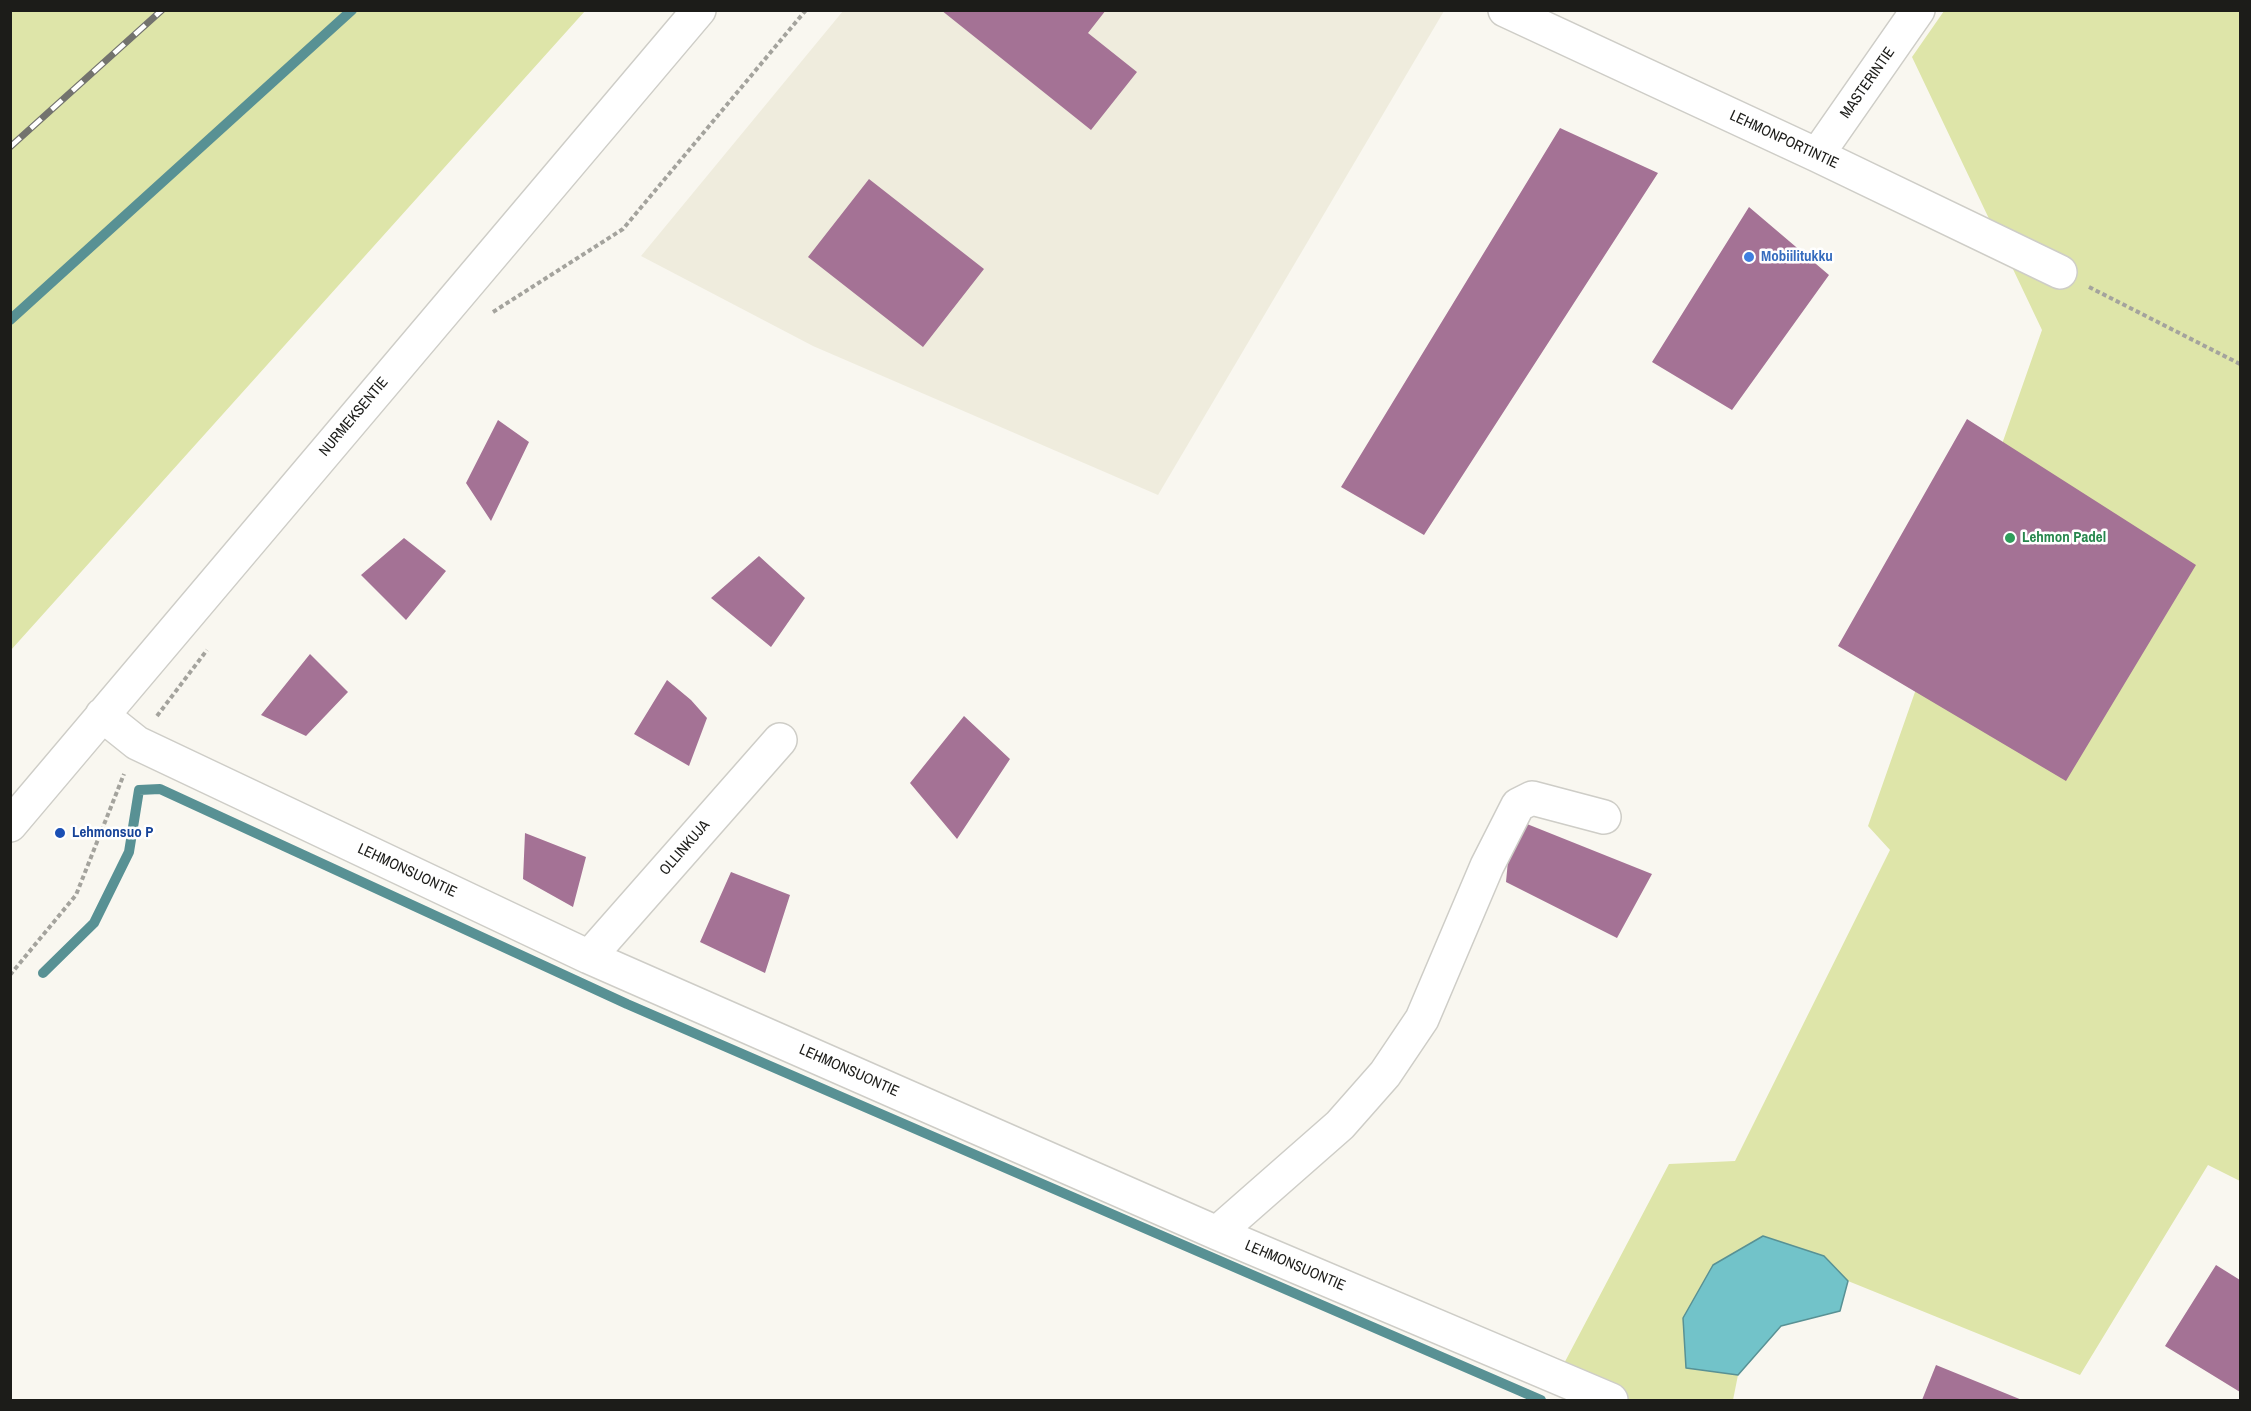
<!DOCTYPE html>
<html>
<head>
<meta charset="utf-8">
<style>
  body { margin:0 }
  #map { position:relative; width:2251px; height:1411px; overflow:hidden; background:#f9f7f0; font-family:"Archivo Narrow",sans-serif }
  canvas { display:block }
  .frame { position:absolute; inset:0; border:12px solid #1c1c19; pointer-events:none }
</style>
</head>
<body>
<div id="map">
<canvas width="2251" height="1411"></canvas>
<div class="frame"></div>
</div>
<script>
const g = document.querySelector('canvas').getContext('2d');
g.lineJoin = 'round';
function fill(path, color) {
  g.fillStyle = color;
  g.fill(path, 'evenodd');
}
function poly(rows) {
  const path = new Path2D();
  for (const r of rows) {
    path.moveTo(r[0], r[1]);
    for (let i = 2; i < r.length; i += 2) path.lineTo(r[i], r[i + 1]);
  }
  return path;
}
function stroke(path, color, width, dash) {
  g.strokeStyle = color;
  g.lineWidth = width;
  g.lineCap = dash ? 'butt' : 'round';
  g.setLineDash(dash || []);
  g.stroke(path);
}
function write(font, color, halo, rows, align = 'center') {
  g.font = font + ' "Archivo Narrow",sans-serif';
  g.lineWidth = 5;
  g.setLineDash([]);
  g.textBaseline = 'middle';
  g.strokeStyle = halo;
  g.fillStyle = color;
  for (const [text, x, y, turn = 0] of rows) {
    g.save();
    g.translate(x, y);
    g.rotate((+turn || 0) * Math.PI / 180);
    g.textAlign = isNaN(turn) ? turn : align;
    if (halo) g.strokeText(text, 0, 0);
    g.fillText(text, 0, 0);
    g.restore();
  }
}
const built = poly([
  [843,11,1444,11,1158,495,813,346,641,256]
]);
const green = poly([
  [11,10,585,11,11,650,10,11],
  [1944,11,2240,11,2240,1181,2208,1165,2080,1375,1848,1281,1824,1256,1686,1368,1738,1375,1733,1400,1623,1400,1559,1373,1669,1164,1735,1161,1890,850,1868,826,2042,330,1912,57]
]);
const water = poly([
  [1763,1236,1824,1256,1848,1281,1840,1311,1781,1326,1738,1375,1686,1368,1683,1318,1713,1265,1763,1236]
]);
const stream = poly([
  [10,320,352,10],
  [43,973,94,923,129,852,139,790,160,789,627,1004,1541,1400]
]);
const building = poly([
  [941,10,1106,10,1088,33,1137,72,1091,130],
  [1560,128,1658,173,1424,535,1341,487],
  [869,179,984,269,923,347,808,257],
  [1749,207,1829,275,1732,410,1652,362],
  [1967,419,2196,565,2066,781,1838,646],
  [498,420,529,442,491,521,466,483],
  [404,538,446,571,406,620,361,575],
  [759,556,805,598,771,647,711,598],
  [310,654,348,692,306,736,261,715],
  [667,680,691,700,707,718,689,766,634,734],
  [964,716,1010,759,957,839,910,783],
  [1512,818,1652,874,1617,938,1506,882],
  [525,833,586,857,573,907,523,879],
  [731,872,790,895,765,973,700,942],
  [2216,1265,2240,1280,2240,1392,2165,1346],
  [1936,1365,2022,1400,1922,1400]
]);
const path = poly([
  [2089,287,2240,364],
  [493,312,623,229,806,10],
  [157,716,207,650],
  [10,975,76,895,124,774]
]);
const minor = poly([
  [1505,10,1817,155,2060,272],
  [1817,155,1918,10],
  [102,715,137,743,589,957,1217,1233,1611,1400],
  [10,825,699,10],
  [589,957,780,740],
  [1217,1233,1340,1125,1385,1074,1422,1019,1487,866,1518,805,1532,798,1604,817]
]);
const rail = poly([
  [10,147,162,10]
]);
const markers = [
  [1749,257,6,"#3f7fe0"],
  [2010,538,6,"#2e9e5b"],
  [60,833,6,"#1a4fb4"]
];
const streetNames = [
  ["MASTERINTIE",1868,83,-55],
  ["LEHMONPORTINTIE",1784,140,25],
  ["NURMEKSENTIE",354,417,-50],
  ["OLLINKUJA",685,848,-49],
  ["LEHMONSUONTIE",407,871,25],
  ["LEHMONSUONTIE",849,1071,24],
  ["LEHMONSUONTIE",1295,1266,23]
];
const shopNames = [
  ["Mobiilitukku",1761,257]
];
const leisureNames = [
  ["Lehmon Padel",2022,538]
];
const transitNames = [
  ["Lehmonsuo P",72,833]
];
fill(built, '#efecdd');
fill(green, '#dee5a9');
fill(water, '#72c3c9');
stroke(water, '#589194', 1.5);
stroke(stream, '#589194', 10);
fill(building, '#a47295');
stroke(minor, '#cecdc7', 36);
stroke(path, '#a4a39d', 4, [4.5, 3]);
stroke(minor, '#fff', 33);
stroke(rail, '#73736e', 7);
stroke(rail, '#fff', 4.5, [14]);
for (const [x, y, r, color] of markers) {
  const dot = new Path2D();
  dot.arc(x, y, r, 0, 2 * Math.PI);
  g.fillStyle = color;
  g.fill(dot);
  stroke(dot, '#fff', 2);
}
write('15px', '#1c1c19', '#fff', streetNames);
write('bold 15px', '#366cbe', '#fff', shopNames, 'left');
write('bold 15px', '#27864d', '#fff', leisureNames, 'left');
write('bold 15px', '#164399', '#fff', transitNames, 'left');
</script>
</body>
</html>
